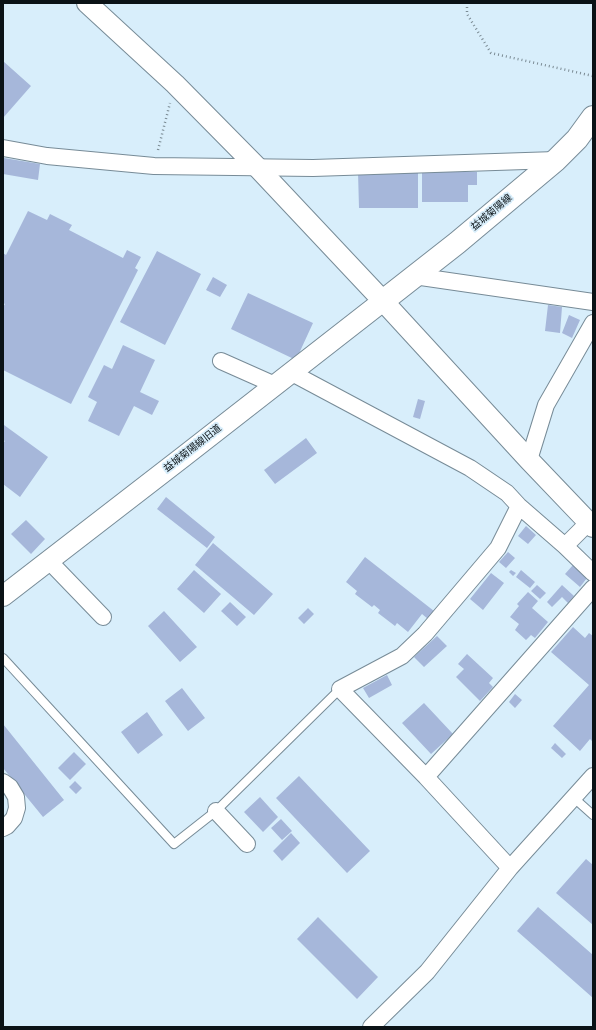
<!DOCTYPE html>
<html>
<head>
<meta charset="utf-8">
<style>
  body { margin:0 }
  #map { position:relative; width:596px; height:1030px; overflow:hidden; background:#d8eefb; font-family:"Source Sans 3",sans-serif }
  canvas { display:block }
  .frame { position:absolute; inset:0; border:4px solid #0a1216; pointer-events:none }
</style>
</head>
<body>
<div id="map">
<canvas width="596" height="1030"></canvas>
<div class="frame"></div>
</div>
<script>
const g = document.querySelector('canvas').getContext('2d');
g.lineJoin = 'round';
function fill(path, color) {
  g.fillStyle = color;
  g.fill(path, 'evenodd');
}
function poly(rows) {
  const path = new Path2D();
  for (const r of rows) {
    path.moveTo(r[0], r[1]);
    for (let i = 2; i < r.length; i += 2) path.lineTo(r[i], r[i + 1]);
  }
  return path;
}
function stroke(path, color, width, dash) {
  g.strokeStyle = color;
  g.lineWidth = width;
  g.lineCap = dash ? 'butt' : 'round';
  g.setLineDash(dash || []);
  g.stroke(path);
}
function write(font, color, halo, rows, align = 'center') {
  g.font = font + ' "Source Sans 3","Noto Sans JP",sans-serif';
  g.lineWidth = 3.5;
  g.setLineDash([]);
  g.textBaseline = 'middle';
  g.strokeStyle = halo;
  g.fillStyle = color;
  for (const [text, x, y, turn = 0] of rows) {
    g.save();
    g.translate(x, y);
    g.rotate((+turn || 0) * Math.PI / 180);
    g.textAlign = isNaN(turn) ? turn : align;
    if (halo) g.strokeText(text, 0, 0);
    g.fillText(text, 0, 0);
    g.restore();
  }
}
const building = poly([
  [3,61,31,86,3,118],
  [4,158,40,164,38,180,3,174],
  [358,172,418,172,418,208,359,208],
  [422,172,477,172,477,185,468,185,468,202,422,202],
  [28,211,47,220,50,214,72,225,69,230,123,258,127,250,141,257,135,268,138,270,71,404,3,370,3,307,5,304,3,303,3,253,6,255],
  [157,251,201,274,165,345,120,322],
  [213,277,227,285,220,297,206,290],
  [248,293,313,323,296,360,231,329],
  [548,305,562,307,560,333,545,331],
  [569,315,580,320,572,338,562,333],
  [123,345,155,360,140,392,159,401,152,415,134,406,119,436,88,421,97,402,88,397,104,365,112,369],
  [418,399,425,401,420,419,413,417],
  [4,425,48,457,20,497,3,484,3,443,5,441,3,440,3,427],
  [306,438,317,453,275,484,264,470],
  [166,497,215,537,207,548,157,509],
  [26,520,45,539,31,554,11,534],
  [526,526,536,535,528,544,518,536],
  [213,543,273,594,254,615,195,565],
  [508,552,515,558,506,568,499,562],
  [365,557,434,611,428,619,422,614,408,632,397,623,395,626,378,613,380,610,374,605,372,607,355,594,357,591,346,582],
  [573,565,587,578,580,587,565,574],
  [194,570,221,594,204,613,177,589],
  [511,570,516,573,513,576,509,572],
  [521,570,535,582,530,588,516,577],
  [491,573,504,583,483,610,470,599],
  [537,585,546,593,540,599,531,591],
  [562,585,574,596,568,603,562,597,552,607,547,602],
  [528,592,538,601,532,608,548,622,535,638,531,635,526,640,515,630,519,624,510,617,519,606,517,604],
  [230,602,246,617,237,626,221,611],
  [308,608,314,614,304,624,298,618],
  [164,611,197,647,180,662,148,626],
  [573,627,585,638,589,633,593,636,593,742,590,739,580,751,553,726,589,685,551,652],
  [437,636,447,646,424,667,414,657],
  [467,654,493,678,489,683,493,687,480,701,456,677,464,669,458,664],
  [387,675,392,685,369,698,363,688],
  [182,688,205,718,188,731,165,701],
  [515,694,522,700,515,708,509,702],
  [424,703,453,734,431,754,402,723],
  [147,712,163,735,138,754,121,732],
  [3,724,64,800,43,817,3,768],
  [555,743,566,754,562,758,551,748],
  [74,752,86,764,70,780,58,768],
  [299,776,370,851,347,873,276,798],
  [75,781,82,788,76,794,69,787],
  [260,797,278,817,263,832,244,812],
  [281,819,292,831,282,840,271,828],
  [291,833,300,843,282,861,273,851],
  [586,859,593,865,593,925,556,893],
  [538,907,593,955,593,998,517,931],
  [318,917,378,977,357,999,297,939]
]);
const path = poly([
  [467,3,467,14,491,53,593,76],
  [158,150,170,103]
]);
const service = poly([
  [3,658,174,844,216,811,340,689],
  [574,798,593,815]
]);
const minor = poly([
  [3,148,47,156,154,166,313,168,556,160],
  [414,276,593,302],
  [221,361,275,385],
  [292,373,470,468,507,493,519,506,565,546,593,573],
  [529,460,546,405,593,323],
  [565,546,589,522],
  [49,561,103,617],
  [426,777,593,588],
  [3,782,10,787,16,797,17,808,14,818,7,826,3,828],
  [216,811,247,844],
  [510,868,593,776],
  [371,1027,427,972,510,868,426,777,340,689,402,656,425,634,498,548,519,506]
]);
const tertiary = poly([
  [87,3,175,84,257,167,383,301,529,460,593,527],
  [3,596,183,457,383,301]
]);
const secondary = poly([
  [383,301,457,243,556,160,577,139,593,117]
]);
const streetNames = [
  ["益城菊陽線",492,213,-40],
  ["益城菊陽線旧道",193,449,-38]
];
fill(building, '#a6b7da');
stroke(service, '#778b97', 10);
stroke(minor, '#778b97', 18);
stroke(tertiary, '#778b97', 22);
stroke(secondary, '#778b97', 24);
stroke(path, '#7b8b94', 2.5, [1, 3]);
stroke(service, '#fff', 8);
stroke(minor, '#fff', 16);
stroke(tertiary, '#fff', 20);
stroke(secondary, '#fff', 22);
write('10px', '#0a1216', '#d8eefb', streetNames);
</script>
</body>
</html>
